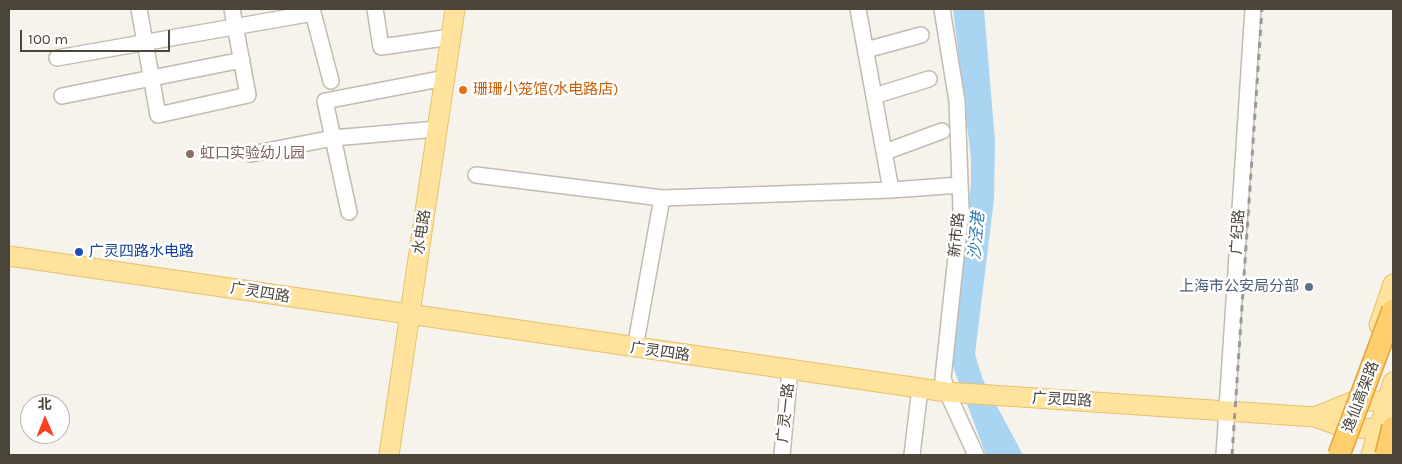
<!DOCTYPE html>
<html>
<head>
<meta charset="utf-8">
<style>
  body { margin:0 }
  #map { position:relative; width:1402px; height:464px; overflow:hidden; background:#f6f3ec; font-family:Karla,"Noto Sans SC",sans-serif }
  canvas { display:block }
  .frame { position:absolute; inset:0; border:10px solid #4b4439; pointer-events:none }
  .north { position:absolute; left:20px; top:394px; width:50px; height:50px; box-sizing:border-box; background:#fff; border:1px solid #b7b4b0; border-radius:50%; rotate:359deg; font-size:14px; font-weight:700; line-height:20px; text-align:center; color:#4b4439 }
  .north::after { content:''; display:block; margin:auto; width:18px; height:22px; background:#fc3f1d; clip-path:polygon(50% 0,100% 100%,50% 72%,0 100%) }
  .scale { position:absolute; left:20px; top:30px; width:150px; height:22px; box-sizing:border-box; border:2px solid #4b4439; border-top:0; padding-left:6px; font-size:15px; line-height:18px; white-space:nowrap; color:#4b4439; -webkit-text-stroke:4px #fff; paint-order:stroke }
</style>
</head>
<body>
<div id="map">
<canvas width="1402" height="464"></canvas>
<div class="frame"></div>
<div class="north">北</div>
<div class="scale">100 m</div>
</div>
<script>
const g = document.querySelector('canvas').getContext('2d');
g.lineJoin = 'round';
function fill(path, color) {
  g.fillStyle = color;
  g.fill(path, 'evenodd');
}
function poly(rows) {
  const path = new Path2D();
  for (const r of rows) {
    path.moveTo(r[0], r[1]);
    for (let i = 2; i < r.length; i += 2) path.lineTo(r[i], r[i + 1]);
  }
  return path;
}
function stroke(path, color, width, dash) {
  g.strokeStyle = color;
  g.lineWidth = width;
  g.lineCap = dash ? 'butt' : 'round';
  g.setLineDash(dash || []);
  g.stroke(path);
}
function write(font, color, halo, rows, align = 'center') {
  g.font = font + ' Karla,"Noto Sans SC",sans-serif';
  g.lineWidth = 5;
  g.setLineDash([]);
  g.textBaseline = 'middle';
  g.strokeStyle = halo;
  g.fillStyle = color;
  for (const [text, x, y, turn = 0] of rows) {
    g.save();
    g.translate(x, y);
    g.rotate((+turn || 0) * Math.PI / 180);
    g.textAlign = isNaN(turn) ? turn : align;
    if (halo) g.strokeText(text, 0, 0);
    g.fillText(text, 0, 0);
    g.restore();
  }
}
const water = poly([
  [953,9,984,9,995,141,994,199,975,354,983,380,1023,455,986,455,952,364,971,183,971,158]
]);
const minor = poly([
  [139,9,158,115,248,95,232,9],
  [312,9,331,81],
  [375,9,381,47,451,37],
  [858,9,891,190],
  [942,9,957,101,961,210,943,378,947,392,976,455],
  [866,50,921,35],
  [57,58,313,13],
  [62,96,242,60],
  [874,96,929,79],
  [885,152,942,131],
  [251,154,333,138,437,129],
  [476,175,662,198,891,190,960,185],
  [349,212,325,101,445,78],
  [635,348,662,198],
  [782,455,790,370],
  [912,455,920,388],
  [1224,455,1253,9]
]);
const major = poly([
  [9,256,947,392,1315,417,1346,428,1393,429],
  [1379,325,1393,284],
  [1315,417,1354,401,1393,401],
  [389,455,455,9],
  [1371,455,1393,382]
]);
const rail = poly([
  [1232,455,1262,9]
]);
const highwayBridge = poly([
  [1339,455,1393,310],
  [1386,455,1393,427]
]);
const markers = [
  [463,90,5,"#e8710a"],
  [190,154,5,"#8d6e63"],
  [79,252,5,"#1a4fb4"],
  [1309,287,5,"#5c6f8a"]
];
const foodNames = [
  ["珊珊小笼馆(水电路店)",473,90]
];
const educationNames = [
  ["虹口实验幼儿园",200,154]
];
const streetNames = [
  ["水电路",422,232,-81],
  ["广纪路",1238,232,-86],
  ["新市路",957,235,-84],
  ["广灵四路",260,293,9],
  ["广灵四路",660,352,8],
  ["逸仙高架路",1361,397,-69],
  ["广灵四路",1062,400,3],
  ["广灵一路",786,413,-84]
];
const transitNames = [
  ["广灵四路水电路",89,252]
];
const serviceNames = [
  ["上海市公安局分部",1299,287]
];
const waterNames = [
  ["沙泾港",977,236,-85]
];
fill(water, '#a9d4f2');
stroke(minor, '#c2bbae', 18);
stroke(major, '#e6c16a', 21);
stroke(minor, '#fff', 15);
stroke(major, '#ffe39c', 19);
stroke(rail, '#9a9a9a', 3, [6, 6]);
stroke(highwayBridge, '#e0a43c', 24, []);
stroke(highwayBridge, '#ffcf6e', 21);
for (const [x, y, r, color] of markers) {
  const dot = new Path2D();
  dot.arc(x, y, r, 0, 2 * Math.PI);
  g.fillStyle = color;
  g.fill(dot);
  stroke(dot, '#fff', 2);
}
write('15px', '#c56008', '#fff', foodNames, 'left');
write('15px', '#785e54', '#fff', educationNames, 'left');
write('15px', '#4b4439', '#fff', streetNames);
write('15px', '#164399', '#fff', transitNames, 'left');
write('15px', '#4e5e75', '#fff', serviceNames, 'right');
write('italic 16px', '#2e7ab2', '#fff', waterNames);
</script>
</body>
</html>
